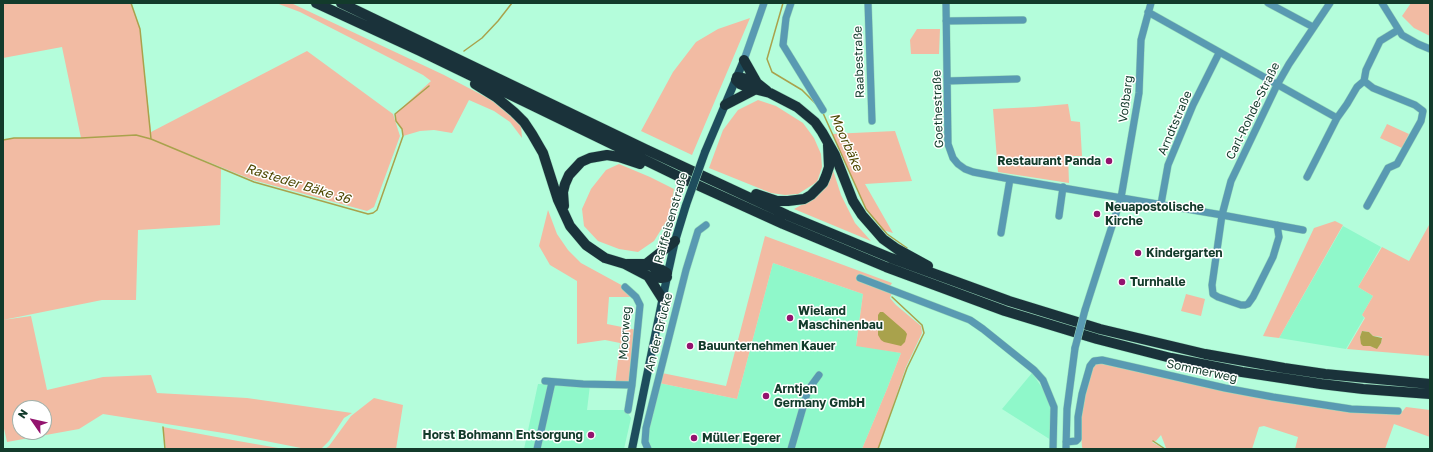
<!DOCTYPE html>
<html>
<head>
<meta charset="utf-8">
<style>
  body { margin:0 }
  #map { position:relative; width:1433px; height:452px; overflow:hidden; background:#b4fddb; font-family:"Golos Text",sans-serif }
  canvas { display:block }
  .frame { position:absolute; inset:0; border:4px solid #133b2b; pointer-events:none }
  .north { position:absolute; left:12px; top:400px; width:40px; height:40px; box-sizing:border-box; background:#fff; border:1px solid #a1b1aa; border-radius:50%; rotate:304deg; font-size:11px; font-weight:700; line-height:16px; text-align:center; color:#133b2b }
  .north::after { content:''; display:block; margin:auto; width:14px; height:18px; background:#93136e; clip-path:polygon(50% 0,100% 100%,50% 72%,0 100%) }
</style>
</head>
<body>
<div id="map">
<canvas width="1433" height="452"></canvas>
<div class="frame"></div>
<div class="north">N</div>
</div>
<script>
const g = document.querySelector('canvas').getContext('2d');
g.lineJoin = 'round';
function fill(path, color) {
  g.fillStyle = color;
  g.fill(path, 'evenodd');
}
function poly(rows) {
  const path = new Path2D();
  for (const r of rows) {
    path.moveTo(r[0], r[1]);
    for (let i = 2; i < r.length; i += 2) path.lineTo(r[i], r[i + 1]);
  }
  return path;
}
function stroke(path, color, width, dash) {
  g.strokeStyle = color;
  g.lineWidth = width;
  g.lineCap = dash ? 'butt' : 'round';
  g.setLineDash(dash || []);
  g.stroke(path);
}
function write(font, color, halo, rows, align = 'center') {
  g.font = font + ' "Golos Text",sans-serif';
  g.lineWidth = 3;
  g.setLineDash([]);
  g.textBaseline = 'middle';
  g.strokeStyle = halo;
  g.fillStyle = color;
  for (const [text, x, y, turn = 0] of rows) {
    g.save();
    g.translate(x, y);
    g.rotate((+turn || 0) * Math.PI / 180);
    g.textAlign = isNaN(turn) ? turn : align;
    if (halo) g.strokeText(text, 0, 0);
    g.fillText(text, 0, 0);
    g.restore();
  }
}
const built = poly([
  [1343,226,1381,247,1358,287,1373,296,1362,315,1364,318,1346,349,1279,338],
  [773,263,863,294,856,345,901,353,887,389,862,449,650,449,647,441,659,383,737,399],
  [1032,373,1043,389,1051,405,1051,440,1002,409],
  [538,384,590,385,587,410,626,410,631,418,624,449,524,449]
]);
const green = poly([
  [3,3,131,3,140,29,151,132,307,51,393,114,400,136,374,207,367,211,253,180,181,151,221,169,220,225,138,230,136,300,102,300,3,320,3,140,14,138,81,138,62,47,3,58],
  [276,3,291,3,444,75,501,105,521,126,522,138,510,122,494,111,469,100,452,133,434,130,420,131,403,136,402,129,396,121,395,114,431,81,423,75,300,12],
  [1411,3,1430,3,1430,36,1414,28,1402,16],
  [750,18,692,155,641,131,673,72,696,42,718,29],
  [917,29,940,29,939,54,911,54,910,40],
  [758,100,776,106,803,123,814,138,821,154,822,167,817,182,798,194,785,195,771,193,709,168,723,130,738,110],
  [1068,104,1071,121,1080,122,1082,156,1068,156,1069,183,998,172,993,109,1034,107],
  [1387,124,1409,134,1402,148,1380,138],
  [895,131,912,181,865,184,893,233,883,230,866,209,832,134],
  [619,164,650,177,674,189,669,217,654,241,638,252,619,249,598,241,584,226,582,209,591,189,606,170],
  [833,170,841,195,855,223,871,241,794,209,807,202,828,183],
  [548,210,557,234,568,250,581,263,625,287,636,297,609,297,607,324,637,330,632,385,615,385,620,343,605,340,577,344,577,281,550,265,539,246],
  [1335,221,1343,225,1279,338,1263,336,1314,228],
  [1429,225,1430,226,1430,356,1347,349,1365,318,1362,315,1373,296,1358,287,1382,247,1409,261],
  [1362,331,1369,332,1373,336,1382,337,1381,343,1377,348,1370,346,1366,346,1360,338],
  [765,236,892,283,887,291,892,293,890,298,896,305,921,326,922,333,906,367,878,449,862,449,887,389,901,353,856,346,863,294,773,263,737,399,659,383,662,373,726,386],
  [1186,294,1205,299,1201,316,1181,311],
  [31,316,47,390,103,377,151,375,157,393,247,398,352,413,344,418,329,441,322,448,319,449,306,449,230,434,103,414,79,429,7,442,3,424,3,320],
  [20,408,44,408,44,432,20,432],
  [1097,363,1351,410,1401,413,1406,407,1430,410,1430,437,1394,424,1385,449,1295,449,1298,437,1264,426,1259,427,1252,449,1168,449,1166,448,1161,435,1156,441,1152,442,1164,449,1083,449,1082,447,1080,418,1090,369],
  [374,398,403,405,396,449,325,449,329,446,351,416],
  [163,427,238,441,284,449,166,449]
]);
const water = poly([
  [880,312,883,312,905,331,907,334,905,342,901,346,884,342,881,340,878,335,878,315],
  [1362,331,1369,332,1373,336,1382,338,1381,343,1377,349,1370,346,1363,346,1361,344,1360,337]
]);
const stream = poly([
  [131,3,140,29,151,139],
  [783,3,767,59,772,72,802,90,816,104],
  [464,51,482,38,498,21,512,3],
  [823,113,866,209,887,234,907,248],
  [3,140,14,138,81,138,136,135,151,139,254,182,368,214,373,213,377,210,403,136,402,129,396,121,395,114,429,86],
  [163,427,165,449],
  [1153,441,1165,449],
  [878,449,907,368,924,333,922,325,892,297]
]);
const minor = poly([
  [791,3,786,18,783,45,823,110],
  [868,3,872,121],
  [946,3,948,144,953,158,958,164,965,169,973,172,1010,179,1222,215,1303,230],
  [1268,3,1313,27],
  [1382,3,1402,35,1418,44,1430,49],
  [1148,12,1337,118],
  [946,21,1023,20],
  [744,60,764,3],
  [947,81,1017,79],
  [1307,177,1337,118,1347,104,1357,87,1364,81],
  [1161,204,1168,165,1193,105,1219,53],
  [1367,206,1388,168,1397,164,1421,121,1423,111,1415,105,1373,88,1364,81,1366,70,1380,41,1398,30],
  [1059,216,1063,187],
  [1277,225,1279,237,1273,257,1253,297,1248,304,1245,305,1241,305,1218,297,1213,294,1212,285,1222,215,1231,181,1277,85,1289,64,1330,3],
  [1001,233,1010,179],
  [860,278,970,320,983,329,1034,370,1043,380,1054,407,1053,449],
  [625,287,636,297,640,305,632,385,628,410],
  [1085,310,1121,198,1139,93,1141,40,1151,3],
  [545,381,583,384,632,385],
  [1066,442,1076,441,1078,439,1078,417,1082,394,1090,366,1094,361,1102,360,1225,388,1273,397,1351,409,1398,411],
  [537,449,552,382],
  [648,449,645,442,646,428,686,270,698,231,706,225],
  [791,449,808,390,819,375],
  [1066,449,1067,409,1075,348]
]);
const major = poly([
  [705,152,744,60],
  [632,449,667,277,675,241,686,205]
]);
const highway = poly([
  [316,3,420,51,684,179,783,224,886,267,1005,311,1097,339,1171,358,1242,372,1321,384,1363,389,1430,394],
  [341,3,645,149,787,215,891,258,1009,301,1100,329,1205,354,1284,368,1325,374,1430,384],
  [744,60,757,83],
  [737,77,747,79,757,83,767,91],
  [736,80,740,84,750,88,770,93,797,107,815,122,822,132,835,155,853,201,862,215,883,239,897,249,928,266],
  [475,84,496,97,514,112,524,122,532,134,543,153,558,200,570,226,586,245,605,258,625,264,648,276,661,278,667,277],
  [725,105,754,90],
  [756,194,777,201,788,201,804,199,811,195,823,183,826,176,829,167,828,145],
  [564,206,563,192,565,184,569,175,581,162,590,158,607,155,619,157,640,164],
  [627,264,646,264,662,270,667,273],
  [646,264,675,241],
  [648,276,662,298]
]);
const minorBridge = poly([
  [1075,348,1085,310]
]);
const majorBridge = poly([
  [686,205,705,152]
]);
const markers = [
  [1109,161,4,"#93136e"],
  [1097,214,4,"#93136e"],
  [1138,253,4,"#93136e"],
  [1122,282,4,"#93136e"],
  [790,318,4,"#93136e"],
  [690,346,4,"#93136e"],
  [766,396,4,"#93136e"],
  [591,435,4,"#93136e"],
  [694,438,4,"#93136e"]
];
const streetNames = [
  ["Raabestraße",859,62,-92],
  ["Voßbarg",1126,99,-83],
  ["Goethestraße",938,109,-92],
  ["Carl-Rohde-Straße",1253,111,-64],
  ["Arndtstraße",1175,123,-67],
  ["Raiffeisenstraße",671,218,-74],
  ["An der Brücke",659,332,-76],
  ["Moorweg",625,333,-86],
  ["Sommerweg",1202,371,12]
];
const poiNames = [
  ["Restaurant Panda",1101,161,"right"],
  ["Neuapostolische",1105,207],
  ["Kirche",1105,221],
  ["Kindergarten",1146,253],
  ["Turnhalle",1130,282],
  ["Wieland",798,311],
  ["Maschinenbau",798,325],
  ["Bauunternehmen Kauer",698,346],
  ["Arntjen",774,389],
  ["Germany GmbH",774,403],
  ["Horst Bohmann Entsorgung",583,435,"right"],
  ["Müller Egerer",702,438]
];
const waterNames = [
  ["Moorbäke",846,142,66],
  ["Rasteder Bäke 36",298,184,17]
];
fill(built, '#8ff8ca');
fill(green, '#f2bba3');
fill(water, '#a9a24c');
stroke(stream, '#a9a24c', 1.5);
stroke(minor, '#97dabb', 8);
stroke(major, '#97dabb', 9);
stroke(highway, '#97dabb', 11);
stroke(minor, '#599ab2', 7);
stroke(major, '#1e4d5d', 8);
stroke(highway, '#1a323a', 10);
stroke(minorBridge, '#97dabb', 8, []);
stroke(majorBridge, '#97dabb', 9, []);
stroke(minorBridge, '#599ab2', 7);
stroke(majorBridge, '#1e4d5d', 8);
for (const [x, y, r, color] of markers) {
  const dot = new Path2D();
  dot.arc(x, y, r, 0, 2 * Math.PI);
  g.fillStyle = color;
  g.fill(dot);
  stroke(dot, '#fff', 1.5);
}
write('12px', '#133b2b', '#fff', streetNames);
write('bold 12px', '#133b2b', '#fff', poiNames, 'left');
write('italic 13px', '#4d4700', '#fff', waterNames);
</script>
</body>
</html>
